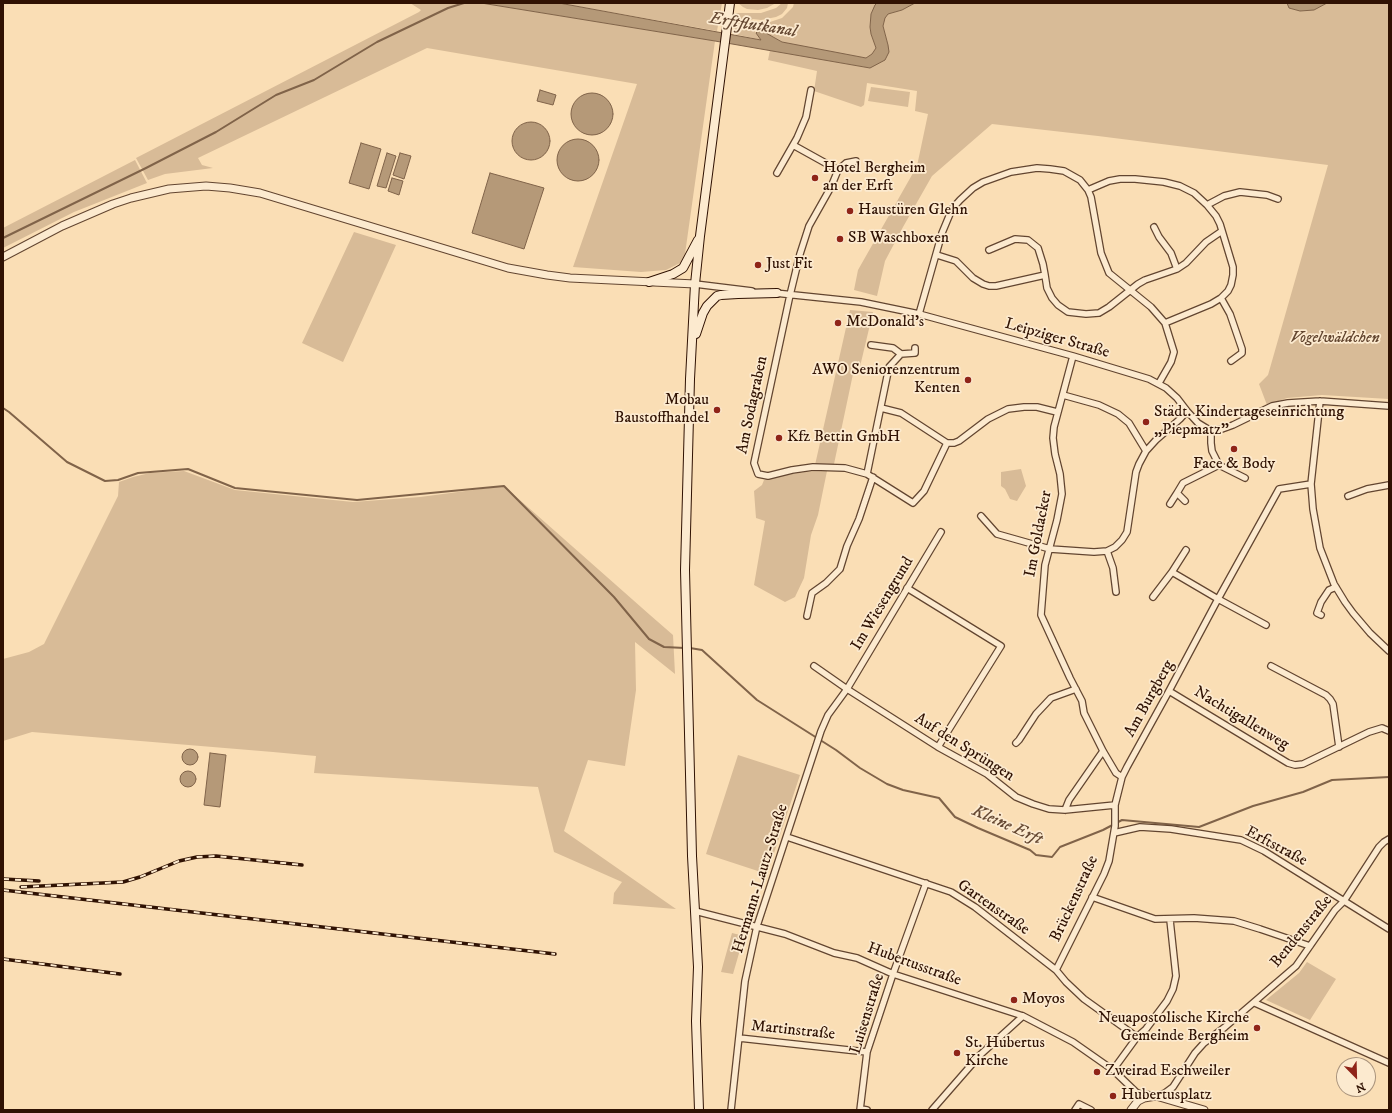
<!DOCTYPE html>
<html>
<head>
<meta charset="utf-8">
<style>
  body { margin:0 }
  #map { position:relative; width:1392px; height:1113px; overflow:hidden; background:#fadeb5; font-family:"IM FELL DW Pica",serif }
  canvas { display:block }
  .frame { position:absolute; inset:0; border:4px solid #301203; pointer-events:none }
  .north { position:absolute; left:1336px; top:1057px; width:40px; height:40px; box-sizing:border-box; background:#fceacf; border:1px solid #aa947d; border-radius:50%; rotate:157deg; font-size:11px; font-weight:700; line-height:16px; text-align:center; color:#301203 }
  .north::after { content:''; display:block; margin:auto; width:14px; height:18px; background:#8f2418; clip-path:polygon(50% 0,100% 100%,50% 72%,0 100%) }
</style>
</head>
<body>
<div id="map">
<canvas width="1392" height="1113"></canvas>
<div class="frame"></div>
<div class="north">N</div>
</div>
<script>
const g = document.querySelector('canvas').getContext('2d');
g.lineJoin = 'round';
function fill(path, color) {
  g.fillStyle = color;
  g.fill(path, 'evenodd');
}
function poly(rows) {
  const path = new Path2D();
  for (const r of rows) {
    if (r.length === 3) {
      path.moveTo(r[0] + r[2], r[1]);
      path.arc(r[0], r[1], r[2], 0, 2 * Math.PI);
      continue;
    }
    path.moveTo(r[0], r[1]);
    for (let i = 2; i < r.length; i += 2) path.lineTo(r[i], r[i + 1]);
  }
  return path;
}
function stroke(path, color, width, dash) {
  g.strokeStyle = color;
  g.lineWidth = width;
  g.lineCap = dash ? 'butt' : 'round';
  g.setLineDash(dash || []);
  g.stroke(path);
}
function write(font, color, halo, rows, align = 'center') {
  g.font = font + ' "IM FELL DW Pica",serif';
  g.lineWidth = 3.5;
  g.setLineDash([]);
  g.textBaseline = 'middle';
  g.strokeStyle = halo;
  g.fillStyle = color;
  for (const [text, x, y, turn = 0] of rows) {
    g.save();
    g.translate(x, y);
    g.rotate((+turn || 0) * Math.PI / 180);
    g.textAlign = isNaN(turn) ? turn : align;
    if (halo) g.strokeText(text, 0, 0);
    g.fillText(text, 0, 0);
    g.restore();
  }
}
const green = poly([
  [410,3,481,3,715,41,684,261,666,270,641,272,573,267,637,84,427,48,198,158,202,165,213,168,165,174,148,180,136,158,419,12,421,10],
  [559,3,722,3,717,31],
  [738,3,776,3,767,8,758,10,747,9,743,7],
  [782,3,788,3,787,8,782,14,776,17,761,20,753,19,749,21,748,23,762,40,734,34,736,13,761,13,776,8],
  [794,3,877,3,871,14,870,27,871,34,876,48,872,54,866,58,796,46,782,42,766,33,770,22,782,18,793,7],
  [915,3,1287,3,1289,8,1300,11,1314,10,1327,3,1389,3,1389,399,1322,395,1287,398,1267,405,1259,384,1268,375,1328,165,1098,136,992,124,932,176,903,227,885,261,877,296,854,290,858,270,917,166,928,114,915,111,917,91,867,83,864,105,861,107,814,91,817,71,768,60,770,50,870,68,888,45,883,26,884,18,888,14,902,10],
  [871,87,910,92,908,107,868,101],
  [135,160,147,183,74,212,3,248,3,228],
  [354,232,396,245,343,362,302,343],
  [850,310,873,312,858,375,853,374,834,464,815,465],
  [1021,469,1026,486,1017,501,1010,499,1005,489,1001,486,1001,472],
  [184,471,235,490,353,502,420,497,504,486,650,615,673,635,675,674,635,642,636,690,625,766,588,760,564,831,676,909,613,904,614,893,622,882,554,852,538,787,314,773,316,756,273,752,32,732,3,741,3,659,29,652,44,644,118,496,119,482,133,477,150,473],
  [827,471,818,515,811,535,804,578,795,597,785,602,754,585,765,521,756,518,754,491,762,485,764,480,785,475,807,472],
  [738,755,800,775,767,874,706,854],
  [732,933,744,936,733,974,721,972],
  [1307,962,1336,979,1310,1020,1266,1000,1299,973]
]);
const water = poly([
  [481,3,559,3,761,40,756,33,760,29,766,31,766,33,782,42,866,58,872,54,876,48,871,34,870,27,871,14,875,5,877,3,915,3,902,10,888,14,885,18,883,26,888,45,889,52,885,60,870,68,715,41,481,3],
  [1287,3,1327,3,1314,10,1300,11,1289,8,1287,3],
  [540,90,556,95,553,105,537,101,540,90],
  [592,114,21],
  [531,141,19],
  [578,160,21],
  [361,143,381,149,369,189,349,183,361,143],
  [387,153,396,156,386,188,377,186,387,153],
  [400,153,411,156,404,179,393,175,400,153],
  [490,173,544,188,524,249,472,233,490,173],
  [392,178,403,181,399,195,388,191,392,178],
  [190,757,8],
  [210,753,226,755,220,807,204,805,210,753],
  [188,779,8]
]);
const stream = poly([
  [3,238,146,168,216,132,276,95,314,80,377,42,448,8,464,3],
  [3,408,9,412,67,462,105,481,118,480,138,473,188,469,235,488,357,500,504,486,614,597,649,639,664,647,685,648],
  [690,648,702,650,757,700,836,750,860,768,887,784,903,790,939,798,955,817,978,828,1030,850,1036,855,1052,857,1060,847,1103,830,1122,820,1199,827,1253,806,1303,792,1332,780,1389,777]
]);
const minor = poly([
  [793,145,838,170],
  [856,161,846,163,838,170,831,187,809,226,800,254,790,295,754,463,758,474,768,476,792,470,813,467,845,468,867,474,913,503,924,491,947,443],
  [777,173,797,138,806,117,811,90],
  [1088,190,1109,181,1120,179,1135,179,1164,182,1180,186,1194,193,1207,205],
  [1154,227,1159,237,1171,253,1177,269],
  [989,250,1015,239,1028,240,1038,248,1043,264,1045,275],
  [937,255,956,261,973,278,983,284,989,286,996,286,1045,275,1047,288,1052,298,1058,305,1068,312,1086,314,1099,313,1109,307,1138,284,1145,280,1177,269,1186,263,1206,242,1222,231],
  [695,284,752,291],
  [775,293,861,302,919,314,1073,356,1149,379,1166,388,1177,398,1187,411,1198,423,1211,431,1222,429,1233,425,1272,406,1288,403,1320,401,1389,406],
  [919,314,942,233,952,209,960,200,973,188,983,182,1011,172,1037,168,1050,169,1064,171,1080,180,1088,190,1091,197,1101,253,1109,273,1151,307,1165,323,1174,352,1171,362,1159,383],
  [1165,323,1211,304,1221,298],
  [871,345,893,348,901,354],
  [1073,356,1054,427,1053,438,1055,454,1060,474,1062,494,1057,520,1045,565,1041,615,1070,678,1082,701,1084,713,1103,751,1116,773,1122,777],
  [1231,361,1242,353,1242,349,1230,314,1221,298,1228,291,1231,285,1233,275,1233,267,1220,224,1216,216,1207,205,1224,196,1240,192,1267,195,1278,199],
  [1063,395,1099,405,1118,414,1129,423,1146,451,1156,440,1180,419,1187,411],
  [1320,401,1311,484,1313,509,1320,548,1334,584,1345,602,1353,613,1370,633,1389,651],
  [881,408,901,413,947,443],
  [1211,431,1211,443,1212,451,1219,465,1245,478],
  [947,443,954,443,959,441,988,419,1008,409,1024,407,1037,407,1057,412],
  [867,474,889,367,901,354,915,353,915,348],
  [1348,496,1367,489,1389,485],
  [1185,501,1177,493,1183,483,1219,465],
  [1170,504,1177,493],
  [981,516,997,534,1050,549,1094,552,1107,551,1115,547,1122,540,1127,532,1136,472,1139,464,1146,451],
  [1186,550,1172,572,1218,599,1266,625],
  [1107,551,1113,568,1116,592],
  [907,588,1001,646,938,747],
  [1153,597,1172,572],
  [1321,615,1317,613,1321,602,1329,590,1336,587],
  [807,616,812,593,826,583,840,569,847,546,859,519,873,477],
  [814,666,847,689,938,747,987,774,1016,797,1033,804,1049,809,1065,810,1115,805],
  [1271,666,1326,695,1330,699,1333,704,1339,747],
  [1169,691,1288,763,1295,765,1303,764,1369,732,1382,728,1389,731],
  [1016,743,1019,740,1036,714,1051,698,1076,689],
  [1065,810,1069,800,1103,751],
  [1114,833,1140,827,1171,829,1241,840,1264,851,1389,929],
  [787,837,951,892,975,907,1056,970,1066,982,1084,999,1137,1037],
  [1092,897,1155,919,1194,918,1234,921,1260,929,1310,946],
  [695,911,785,934,834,953,857,958,893,974,1023,1016,1073,1042,1113,1070,1137,1093,1156,1096,1165,1093,1173,1087,1195,1053,1204,1043,1225,1027,1296,966,1335,910,1344,901,1379,847,1384,842,1389,839],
  [1056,970,1104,874,1109,861,1115,826,1115,805,1122,777,1127,767,1169,691,1218,599,1279,489,1311,484],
  [1255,1003,1389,1063],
  [739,1038,867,1052],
  [1113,1070,1137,1037,1146,1029,1167,1001,1173,989,1176,976,1170,920],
  [861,1109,867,1110],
  [731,1110,745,981,757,926,821,731,828,715,847,689,941,532],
  [860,1110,867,1052,893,974,926,883],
  [932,1110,980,1055,1023,1016],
  [1075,1110,1079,1104,1091,1110]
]);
const tertiary = poly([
  [3,257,62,226,113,204,131,198,169,189,206,186,230,188,260,193,508,268,547,275,570,278,695,284],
  [1131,1110,1138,1101,1144,1098,1156,1096,1204,1110]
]);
const secondary = poly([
  [649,282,673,274,683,268,698,240],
  [696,334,703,313,707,306,717,296,721,295,738,294,777,293],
  [699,1110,696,1021,698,967,692,856,685,570,690,379,695,284,700,236,730,3]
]);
const rail = poly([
  [3,879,39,881],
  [21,887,123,882,140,877,179,861,197,857,216,856,302,865],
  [3,890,555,954],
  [3,959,120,974]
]);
const markers = [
  [815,178,4,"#8f2418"],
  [850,211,4,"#8f2418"],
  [840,239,4,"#8f2418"],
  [758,265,4,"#8f2418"],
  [838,323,4,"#8f2418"],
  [968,380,4,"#8f2418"],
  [717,410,4,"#8f2418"],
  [1146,422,4,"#8f2418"],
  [779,438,4,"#8f2418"],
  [1234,449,4,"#8f2418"],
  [1014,1000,4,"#8f2418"],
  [1257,1028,4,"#8f2418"],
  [957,1053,4,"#8f2418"],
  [1097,1072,4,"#8f2418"],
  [1113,1096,4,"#8f2418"]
];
const poiNames = [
  ["Hotel Bergheim",823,169],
  ["an der Erft",823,187],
  ["Haustüren Glehn",858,211],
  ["SB Waschboxen",848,239],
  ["Just Fit",766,265],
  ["McDonald's",846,323],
  ["AWO Seniorenzentrum",960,371,"right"],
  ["Kenten",960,389,"right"],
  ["Mobau",709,401,"right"],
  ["Baustoffhandel",709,419,"right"],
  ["Städt. Kindertageseinrichtung",1154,413],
  ["„Piepmatz\"",1154,431],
  ["Kfz Bettin GmbH",787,438],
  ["Face & Body",1234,465,"center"],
  ["Moyos",1022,1000],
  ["Neuapostolische Kirche",1249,1019,"right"],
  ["Gemeinde Bergheim",1249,1037,"right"],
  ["St. Hubertus",965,1044],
  ["Kirche",965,1062],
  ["Zweirad Eschweiler",1105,1072],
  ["Hubertusplatz",1121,1096]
];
const streetNames = [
  ["Leipziger Straße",1057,339,16],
  ["Am Sodagraben",753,405,-78],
  ["Im Goldacker",1039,534,-79],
  ["Im Wiesengrund",883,604,-59],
  ["Am Burgberg",1150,699,-61],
  ["Nachtigallenweg",1241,719,31],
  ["Auf den Sprüngen",964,748,32],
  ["Erftstraße",1276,847,28],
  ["Hermann-Lautz-Straße",761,879,-73],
  ["Brückenstraße",1075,899,-65],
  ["Gartenstraße",993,908,35],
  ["Bendenstraße",1302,932,-51],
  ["Hubertusstraße",914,965,20],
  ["Luisenstraße",868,1014,-73],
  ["Martinstraße",793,1031,6]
];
const parkNames = [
  ["Vogelwäldchen",1335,339]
];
const waterNames = [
  ["Erftflutkanal",753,26,9],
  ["Kleine Erft",1007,826,24]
];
fill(green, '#d8bb97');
fill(water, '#b59978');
stroke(water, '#806349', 1);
stroke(stream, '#806349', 2);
stroke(minor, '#624530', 8);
stroke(tertiary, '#624530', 9);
stroke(secondary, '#301203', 10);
stroke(minor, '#fceacf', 5.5);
stroke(tertiary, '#fceacf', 7);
stroke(secondary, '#fceacf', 8);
stroke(rail, '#301203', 3.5);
stroke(rail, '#fceacf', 2, [6]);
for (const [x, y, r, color] of markers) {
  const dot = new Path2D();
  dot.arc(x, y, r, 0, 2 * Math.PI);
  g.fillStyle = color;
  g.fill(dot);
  stroke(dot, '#fceacf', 1.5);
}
write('16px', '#301203', '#fceacf', poiNames, 'left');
write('16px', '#301203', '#fceacf', streetNames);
write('italic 16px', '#62452f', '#fceacf', parkNames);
write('italic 17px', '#654832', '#fceacf', waterNames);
</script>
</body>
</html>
